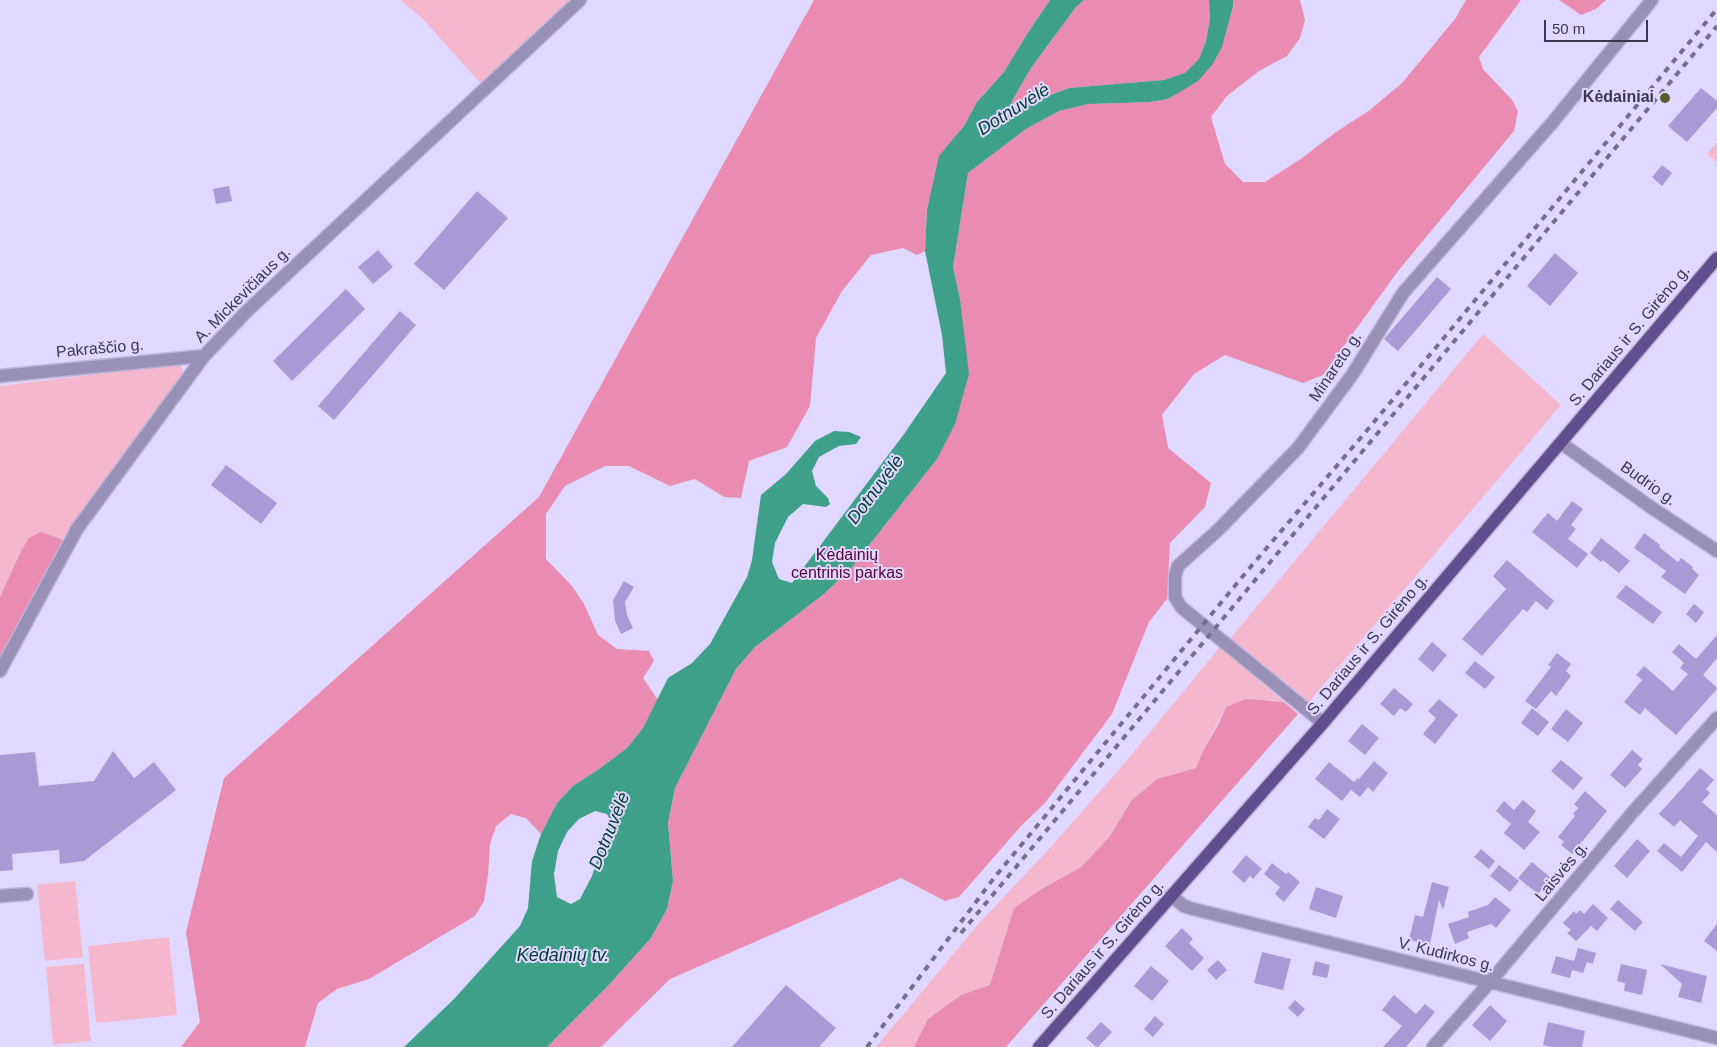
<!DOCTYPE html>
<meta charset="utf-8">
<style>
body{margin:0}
#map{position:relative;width:1717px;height:1047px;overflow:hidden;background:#e0d8fe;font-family:Arial,sans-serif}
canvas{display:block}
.scale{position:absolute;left:1544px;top:20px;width:104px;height:22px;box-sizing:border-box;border:2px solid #3c364f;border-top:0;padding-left:6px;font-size:15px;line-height:18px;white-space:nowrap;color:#3c364f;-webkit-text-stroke:4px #e0d8fe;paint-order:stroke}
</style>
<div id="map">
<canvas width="1717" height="1047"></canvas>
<div class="scale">50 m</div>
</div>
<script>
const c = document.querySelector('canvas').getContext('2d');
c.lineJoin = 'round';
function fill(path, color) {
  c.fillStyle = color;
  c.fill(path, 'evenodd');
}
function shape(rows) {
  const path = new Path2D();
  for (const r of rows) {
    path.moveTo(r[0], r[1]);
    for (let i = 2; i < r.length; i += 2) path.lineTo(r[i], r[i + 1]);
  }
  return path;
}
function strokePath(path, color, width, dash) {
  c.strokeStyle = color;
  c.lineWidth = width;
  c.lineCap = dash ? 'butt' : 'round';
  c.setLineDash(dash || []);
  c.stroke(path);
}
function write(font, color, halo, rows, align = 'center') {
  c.font = font + ' Arial,sans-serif';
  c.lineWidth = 4;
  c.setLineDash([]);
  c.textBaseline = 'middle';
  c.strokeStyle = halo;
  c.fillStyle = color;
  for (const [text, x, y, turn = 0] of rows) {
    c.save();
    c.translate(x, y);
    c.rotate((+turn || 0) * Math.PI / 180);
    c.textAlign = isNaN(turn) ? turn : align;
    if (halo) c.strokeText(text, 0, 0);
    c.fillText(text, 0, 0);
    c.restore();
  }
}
const green = shape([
 [400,0,575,0,485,88,422,18],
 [1717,142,1717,162,1707,154],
 [1483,334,1561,405,1309,702,1230,639],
 [170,365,181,366,183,374,181,380,119,461,64,540,41,532,21,551,0,597,0,386],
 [1220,647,1284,702,1270,700,1226,707,1203,751,1196,768,1157,779,1131,801,1110,836,1081,867,1040,890,1014,908,990,985,961,995,928,1019,914,1047,876,1047,980,922,1050,848,1123,765],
 [75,881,83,957,45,961,37,885],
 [169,937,177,1015,96,1023,88,946],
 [84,964,91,1041,53,1045,46,967]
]);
const forest = shape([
 [814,0,1050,0,1029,31,1004,72,977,102,964,126,940,156,927,210,925,251,917,255,903,248,871,255,842,291,816,338,810,406,787,447,749,461,741,498,724,497,695,479,670,486,629,466,605,466,565,486,546,514,546,559,572,586,584,604,598,635,617,649,649,651,654,661,643,678,658,700,643,728,627,748,599,769,573,786,557,803,541,834,526,818,511,814,496,826,490,844,488,875,484,901,475,916,369,979,337,989,318,1003,305,1047,181,1047,200,1022,186,932,224,778,539,497],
 [1084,0,1209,0,1210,18,1206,41,1199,59,1186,73,1164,80,1069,88,1018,107,1013,106,1012,101,1031,68,1076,7],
 [1233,0,1300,0,1305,20,1300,38,1287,56,1259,71,1227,96,1211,117,1225,164,1243,182,1265,182,1302,158,1336,132,1370,110,1402,83,1455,19,1466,0,1521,0,1479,57,1483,69,1512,100,1518,111,1514,131,1398,271,1323,375,1303,383,1225,355,1194,374,1162,415,1168,448,1211,483,1205,507,1170,543,1167,599,1149,622,1112,714,1045,803,1022,825,959,897,945,901,901,878,670,979,601,1047,547,1047,607,987,651,938,667,909,673,881,668,823,675,788,736,669,755,647,824,594,852,567,937,459,960,299,953,267,968,173,1026,129,1059,111,1089,104,1150,102,1168,99,1221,47,1233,6],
 [1559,0,1606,0,1596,9,1581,15],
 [41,532,64,540,0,657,0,597,21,551,29,538],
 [1246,699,1284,702,1298,714,1006,1047,914,1047,928,1019,961,995,990,985,1014,908,1040,890,1081,867,1110,836,1131,801,1157,779,1196,768,1203,751,1218,725,1226,707]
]);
const water = shape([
 [1050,0,1084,0,1076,7,1031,68,1012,101,1013,106,1019,107,1069,88,1164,80,1185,73,1199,59,1206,41,1210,18,1209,0,1233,0,1233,6,1222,47,1212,65,1198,81,1168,99,1150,102,1089,104,1059,111,1026,129,968,173,953,267,960,299,969,374,955,424,937,459,852,567,824,594,755,647,736,669,675,788,668,823,673,881,667,909,651,938,607,987,547,1047,404,1047,454,999,520,926,528,908,532,861,541,834,557,803,573,786,599,769,627,748,643,728,668,678,692,663,710,644,747,577,752,560,761,495,786,474,815,441,834,431,849,432,861,437,856,444,839,446,819,457,812,471,816,486,828,498,830,504,826,507,803,504,788,517,775,543,772,562,779,579,792,583,904,434,946,373,942,335,925,251,927,210,939,156,964,126,977,102,1004,72,1029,31],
 [595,811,607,814,610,820,592,876,580,899,571,904,557,897,554,874,558,851,567,832,579,819]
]);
const building = shape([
 [1701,88,1717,101,1717,108,1687,142,1668,126],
 [1662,165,1672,173,1662,186,1652,177],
 [229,186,232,201,216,204,213,189],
 [477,191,508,218,444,290,414,264],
 [378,250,393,267,373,284,358,267],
 [1555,253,1578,273,1550,306,1527,286],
 [1437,277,1451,289,1398,351,1384,339],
 [346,289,365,309,292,381,273,361],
 [400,311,416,325,334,420,318,406],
 [226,465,277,503,261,524,211,485],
 [1572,501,1583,509,1571,525,1576,529,1568,539,1588,554,1577,568,1532,532,1548,513,1557,521],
 [1644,533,1660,545,1659,547,1678,562,1681,558,1693,567,1692,569,1699,575,1685,594,1661,577,1666,571,1634,548],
 [1601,538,1630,561,1619,573,1603,560,1601,562,1590,553],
 [1507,560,1554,601,1547,610,1536,601,1527,612,1523,609,1482,656,1462,639,1506,589,1493,576],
 [624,581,634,587,625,602,627,615,633,628,621,634,615,621,613,600],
 [1626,585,1662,612,1653,624,1616,597],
 [1694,604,1704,612,1696,623,1686,614],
 [1717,635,1717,658,1703,675,1717,688,1717,689,1676,735,1645,708,1640,715,1624,702,1642,680,1636,675,1644,666,1673,691,1688,674,1680,668,1684,663,1672,652,1679,644,1696,659],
 [1432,642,1447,655,1433,672,1418,659],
 [1557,653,1571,664,1566,671,1571,676,1556,696,1551,691,1536,709,1525,701,1551,667,1548,665],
 [1475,661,1495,677,1485,689,1465,673],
 [1394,688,1413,704,1406,712,1400,708,1394,716,1380,704],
 [1439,699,1458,715,1435,744,1423,734,1436,718,1428,711],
 [1532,708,1549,722,1538,736,1521,723],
 [1566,709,1583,723,1568,742,1551,729],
 [1362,724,1379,738,1365,755,1348,741],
 [1632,750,1643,759,1638,765,1642,769,1625,788,1610,775],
 [113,751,134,778,154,762,176,790,84,861,60,864,59,850,12,854,13,870,0,871,0,755,35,752,39,786,94,781],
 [1561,760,1583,778,1573,790,1551,771],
 [1374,761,1388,773,1373,792,1368,787,1360,797,1351,790,1342,801,1315,779,1329,762,1354,782,1358,778,1359,779],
 [1700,768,1714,780,1706,789,1710,793,1702,802,1717,815,1717,852,1706,842,1682,872,1657,851,1664,843,1681,857,1698,836,1680,820,1674,827,1659,814],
 [1585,791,1607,811,1572,854,1561,845,1564,842,1558,837,1575,816,1573,814,1578,808,1574,804],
 [1523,800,1536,811,1528,822,1540,832,1524,850,1504,833,1511,824,1496,811,1504,801,1514,810],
 [1327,809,1340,819,1324,839,1308,827,1315,818,1319,820],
 [1637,839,1650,851,1627,878,1614,866],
 [1481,849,1495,861,1489,869,1474,857],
 [1246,855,1262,869,1253,879,1250,876,1244,883,1232,872],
 [1532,862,1551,878,1538,894,1518,878],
 [1272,863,1286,874,1288,872,1300,882,1284,902,1275,894,1280,887,1264,874],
 [1499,865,1519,881,1510,892,1490,876],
 [1432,882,1449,887,1443,910,1439,900,1430,944,1409,940,1415,915,1423,917],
 [1316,887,1343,896,1336,918,1309,909],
 [1495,897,1511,910,1496,928,1491,924,1467,932,1469,938,1455,944,1448,924,1469,917,1468,912,1488,905],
 [1618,900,1643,922,1635,931,1610,909],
 [1593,904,1608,918,1597,931,1591,926,1576,941,1567,933,1571,930,1563,923,1574,911,1576,914,1580,910,1584,914],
 [1717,924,1717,951,1704,941],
 [1182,928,1193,939,1189,943,1204,958,1192,971,1165,946],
 [1578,948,1596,953,1593,964,1587,962,1583,973,1572,970,1570,978,1551,973,1556,956,1574,961],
 [1262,952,1291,959,1283,990,1254,983],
 [1218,960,1227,970,1216,980,1207,970],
 [1315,961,1330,965,1327,978,1312,975],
 [1621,964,1647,970,1642,995,1624,991,1625,983,1617,981],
 [1660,964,1707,976,1701,1003,1678,997,1682,984],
 [1151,966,1169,981,1152,1001,1134,986],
 [786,985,836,1028,819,1047,732,1047],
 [1394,995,1416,1014,1425,1004,1435,1012,1406,1047,1383,1047,1402,1026,1382,1010],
 [1295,1000,1305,1009,1298,1017,1288,1008],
 [1490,1005,1507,1021,1490,1041,1472,1025],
 [1155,1016,1164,1024,1153,1037,1144,1029],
 [1101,1022,1112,1032,1098,1047,1096,1047,1086,1038],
 [1548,1022,1585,1031,1582,1047,1552,1047,1543,1045]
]);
const minor = shape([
 [0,376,204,356],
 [1561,443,1652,508,1717,551],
 [0,671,77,529,204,356,247,311,580,0],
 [1323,723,1181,607,1175,597,1175,576,1178,566,1218,530,1298,448,1352,375,1403,293,1552,123,1652,0],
 [0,896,27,894],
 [1171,896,1184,906,1193,909,1717,1038],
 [1433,1047,1490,982,1633,812,1717,718]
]);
const major = shape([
 [1039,1047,1323,723,1717,258]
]);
const rail = shape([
 [961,933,1717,26],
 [867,1047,994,878,1248,570,1369,428,1717,9]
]);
const markers = [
 [1665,98,6,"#565c2b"]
];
const poiNames = [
 ["Kėdainiai",1654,98]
];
const streetNames = [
 ["A. Mickevičiaus g.",243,295,-45],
 ["S. Dariaus ir S. Girėno g.",1630,336,-50],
 ["Pakraščio g.",100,349,-5],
 ["Minareto g.",1336,367,-56],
 ["Budrio g.",1648,484,35],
 ["S. Dariaus ir S. Girėno g.",1368,645,-50],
 ["Laisvės g.",1562,872,-50],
 ["S. Dariaus ir S. Girėno g.",1103,950,-49],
 ["V. Kudirkos g.",1446,955,14]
];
const parkNames = [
 ["Kėdainių",847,556],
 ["centrinis parkas",847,574]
];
const waterNames = [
 ["Dotnuvėlė",1014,110,-32],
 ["Dotnuvėlė",876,490,-53],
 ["Dotnuvėlė",610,831,-68],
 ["Kėdainių tv.",563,956]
];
fill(green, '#f4b7ce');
fill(forest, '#ea8cb1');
fill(water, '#3fa08a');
fill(building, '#a99ad6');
strokePath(minor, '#bcb4d8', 15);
strokePath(major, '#bcb4d8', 15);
strokePath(minor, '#9990b5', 12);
strokePath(major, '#604e8f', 12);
strokePath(rail, '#746d8b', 4, [6, 6]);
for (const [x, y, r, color] of markers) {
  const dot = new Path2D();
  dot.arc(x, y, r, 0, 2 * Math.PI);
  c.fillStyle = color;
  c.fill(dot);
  strokePath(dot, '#e0d8fe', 2);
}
write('bold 16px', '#3c364f', '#e0d8fe', poiNames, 'right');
write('16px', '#3c364f', '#e0d8fe', streetNames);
write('16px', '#570131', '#e0d8fe', parkNames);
write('italic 18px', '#003b2f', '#e0d8fe', waterNames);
</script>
